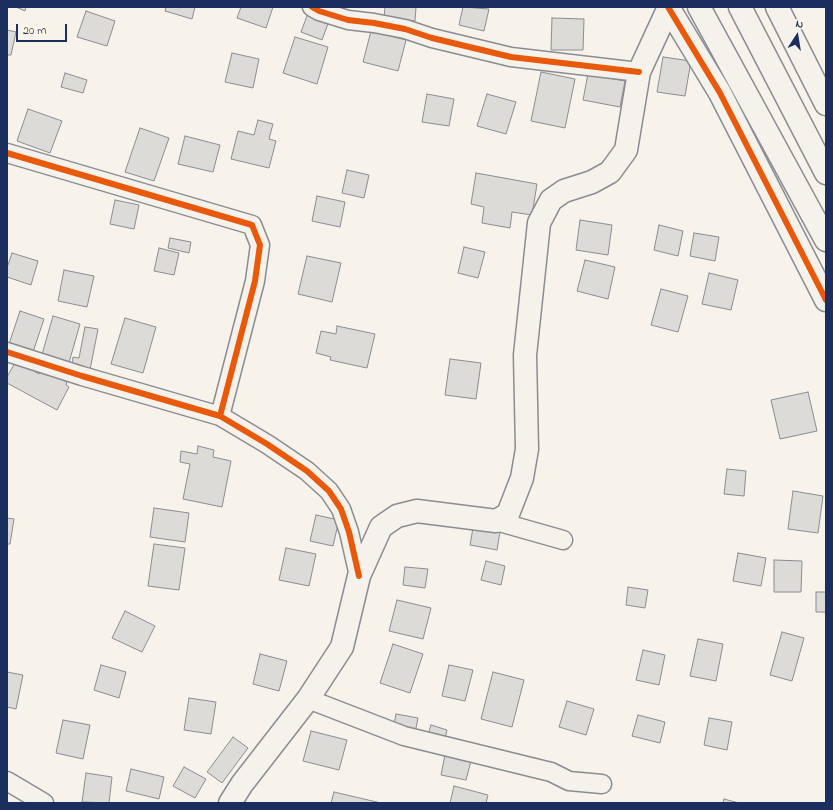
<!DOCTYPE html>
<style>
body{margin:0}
#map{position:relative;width:833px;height:810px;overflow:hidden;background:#f7f3ea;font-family:"Indie Flower",sans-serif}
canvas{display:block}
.frame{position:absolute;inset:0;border:8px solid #1b2f5e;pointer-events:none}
.north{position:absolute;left:777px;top:16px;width:40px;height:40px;-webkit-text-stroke:3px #fcf5e5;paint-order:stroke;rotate:12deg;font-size:11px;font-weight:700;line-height:16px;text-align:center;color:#1b2f5e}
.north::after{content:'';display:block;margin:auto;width:14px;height:18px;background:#1b2f5e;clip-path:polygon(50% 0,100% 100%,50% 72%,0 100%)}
.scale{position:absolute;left:16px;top:24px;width:51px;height:18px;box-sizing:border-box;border:2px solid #1b2f5e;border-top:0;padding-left:5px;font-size:12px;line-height:14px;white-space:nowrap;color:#1b2f5e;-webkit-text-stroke:3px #fcf5e5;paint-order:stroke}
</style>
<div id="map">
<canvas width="833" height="810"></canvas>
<div class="frame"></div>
<div class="north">N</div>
<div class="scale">20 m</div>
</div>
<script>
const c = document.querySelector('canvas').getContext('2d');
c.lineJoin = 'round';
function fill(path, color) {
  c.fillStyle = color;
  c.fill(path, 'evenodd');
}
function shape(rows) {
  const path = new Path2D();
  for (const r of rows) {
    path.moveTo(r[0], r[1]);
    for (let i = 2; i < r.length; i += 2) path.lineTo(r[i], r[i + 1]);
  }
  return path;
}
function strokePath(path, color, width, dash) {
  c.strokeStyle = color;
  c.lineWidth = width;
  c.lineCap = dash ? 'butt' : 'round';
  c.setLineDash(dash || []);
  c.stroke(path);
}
const building = shape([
 [16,7,26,7,25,11,16,7],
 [166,7,195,7,192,19,165,11,166,7],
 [241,7,273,7,266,28,237,18,241,7],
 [385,7,416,7,415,21,384,18,385,7],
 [463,7,489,9,484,31,459,25,463,7],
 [86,11,115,21,107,46,77,37,86,11],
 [308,13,329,21,322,40,301,32,308,13],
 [552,18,584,19,583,50,551,50,552,18],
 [7,30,16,32,11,55,7,55,7,30],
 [371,31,406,40,398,71,363,62,371,31],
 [295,37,328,47,317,84,283,73,295,37],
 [232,53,259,59,253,88,225,82,232,53],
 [663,57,691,61,685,96,657,92,663,57],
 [541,72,575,79,565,128,531,121,541,72],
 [65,73,87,80,83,93,61,87,65,73],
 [588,74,625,81,620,107,583,100,588,74],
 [427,94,454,99,449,126,422,122,427,94],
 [487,94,516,102,506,134,477,126,487,94],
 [28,109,62,121,50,153,17,141,28,109],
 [258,120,273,124,269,139,276,141,269,168,231,159,238,131,254,135,258,120],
 [140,128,169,138,154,181,125,172,140,128],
 [185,136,220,145,213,172,178,164,185,136],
 [347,170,369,175,364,198,342,193,347,170],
 [476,173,537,184,532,215,512,212,510,228,482,223,484,207,471,204,476,173],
 [317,196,345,202,340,227,312,221,317,196],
 [115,200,139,205,134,229,110,224,115,200],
 [580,220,612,225,608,255,576,250,580,220],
 [659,225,683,231,678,256,654,250,659,225],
 [694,233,719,237,715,261,690,256,694,233],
 [170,238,191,242,189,253,168,248,170,238],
 [464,247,485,252,478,278,458,273,464,247],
 [159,248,179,253,174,275,154,271,159,248],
 [12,253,38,261,31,285,7,277,7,268,12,253],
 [307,256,341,263,332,302,298,294,307,256],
 [585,260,615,267,608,299,577,291,585,260],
 [64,270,94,276,87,307,58,301,64,270],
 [709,273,738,280,731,310,702,304,709,273],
 [661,289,688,296,678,332,651,325,661,289],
 [20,311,44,319,33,352,9,344,20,311],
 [53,316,80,324,68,366,41,358,53,316],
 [125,318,156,327,143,373,111,364,125,318],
 [337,326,375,334,367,368,330,360,331,357,316,353,321,331,336,334,337,326],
 [85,327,98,329,90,370,72,367,73,357,79,358,85,327],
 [450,359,481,363,476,399,445,395,450,359],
 [16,361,39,374,42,369,67,382,66,385,69,387,57,410,7,383,7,377,16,361],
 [808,392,817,431,780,439,771,400,808,392],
 [198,446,214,450,213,457,231,461,222,507,183,499,190,464,180,462,181,451,197,454,198,446],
 [727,469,746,471,744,496,724,494,727,469],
 [793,491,823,496,818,533,788,529,793,491],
 [154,508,189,513,185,542,150,537,154,508],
 [316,515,339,520,333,546,310,541,316,515],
 [7,518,14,519,10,544,7,544,7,518],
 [474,522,501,526,497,550,470,545,474,522],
 [154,544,185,548,179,590,148,586,154,544],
 [286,548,316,554,309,586,279,580,286,548],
 [738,553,766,558,761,586,733,581,738,553],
 [774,560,802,561,801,592,774,592,774,560],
 [486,561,505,566,501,585,481,580,486,561],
 [405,567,428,569,425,588,403,585,405,567],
 [628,587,648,590,645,608,626,605,628,587],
 [816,592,826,592,826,612,816,612,816,592],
 [397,600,431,608,423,639,389,631,397,600],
 [125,611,155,626,142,652,112,638,125,611],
 [782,632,804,638,792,681,770,675,782,632],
 [698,639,723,644,716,681,690,676,698,639],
 [393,644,423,654,410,693,380,683,393,644],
 [643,650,665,655,659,685,636,680,643,650],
 [260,654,287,661,279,691,253,684,260,654],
 [101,665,126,672,119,698,94,690,101,665],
 [449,665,473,670,465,701,442,696,449,665],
 [7,672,23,675,16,709,7,707,7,672],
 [493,672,524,680,512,727,481,719,493,672],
 [189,698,216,702,211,734,184,730,189,698],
 [567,701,594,709,586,735,559,727,567,701],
 [396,714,418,718,415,733,393,729,396,714],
 [638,715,665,722,660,743,632,736,638,715],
 [709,718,732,722,727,750,704,745,709,718],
 [63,720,90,725,83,759,56,753,63,720],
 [431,725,447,730,444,743,427,738,431,725],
 [311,731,347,740,339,770,303,761,311,731],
 [233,737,248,748,222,783,207,772,233,737],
 [445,755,471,761,466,780,441,775,445,755],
 [184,767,206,779,195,798,173,786,184,767],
 [131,769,164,777,159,799,126,791,131,769],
 [86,773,112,777,109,803,82,802,86,773],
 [454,786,488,795,486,803,450,803,454,786],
 [334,792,381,803,331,803,334,792],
 [724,799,739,803,723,803,724,799]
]);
const minor = shape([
 [312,7,319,11,348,20,374,23,405,29,432,38,511,57,639,72],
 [7,153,252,225,260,245,255,281,220,416],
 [7,352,82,376,220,416,267,444,307,471,329,491,341,509,349,532,359,576],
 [496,521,563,540],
 [308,699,404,736,551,772,569,781,602,784],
 [7,781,44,803]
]);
const tertiary = shape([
 [668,7,720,93,826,300],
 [777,7,826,104]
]);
const secondary = shape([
 [230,803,242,784,308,699,342,647,359,576,381,527,397,516,417,511,496,521,508,514,522,478,527,449,525,355,539,223,551,200,564,191,592,182,610,172,626,150,639,72,669,7]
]);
const trunk = shape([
 [699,7,826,240],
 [740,7,826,173]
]);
const cycleway = shape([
 [312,7,319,11,348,20,374,23,405,29,432,38,511,57,639,72],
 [668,7,720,93,826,300],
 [7,153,252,225,260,245,255,281,220,416],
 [7,352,82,376,220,416,267,444,307,471,329,491,341,509,349,532,359,576]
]);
fill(building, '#dddbd7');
strokePath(building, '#8a8c91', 1);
strokePath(minor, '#8a8c91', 21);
strokePath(tertiary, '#8a8c91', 25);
strokePath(secondary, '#8a8c91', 25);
strokePath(trunk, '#8a8c91', 25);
strokePath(minor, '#f5f2ec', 18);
strokePath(tertiary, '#f5f2ec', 22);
strokePath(secondary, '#f5f2ec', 22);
strokePath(trunk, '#f5f2ec', 22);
strokePath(cycleway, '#e8590c', 6);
</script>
